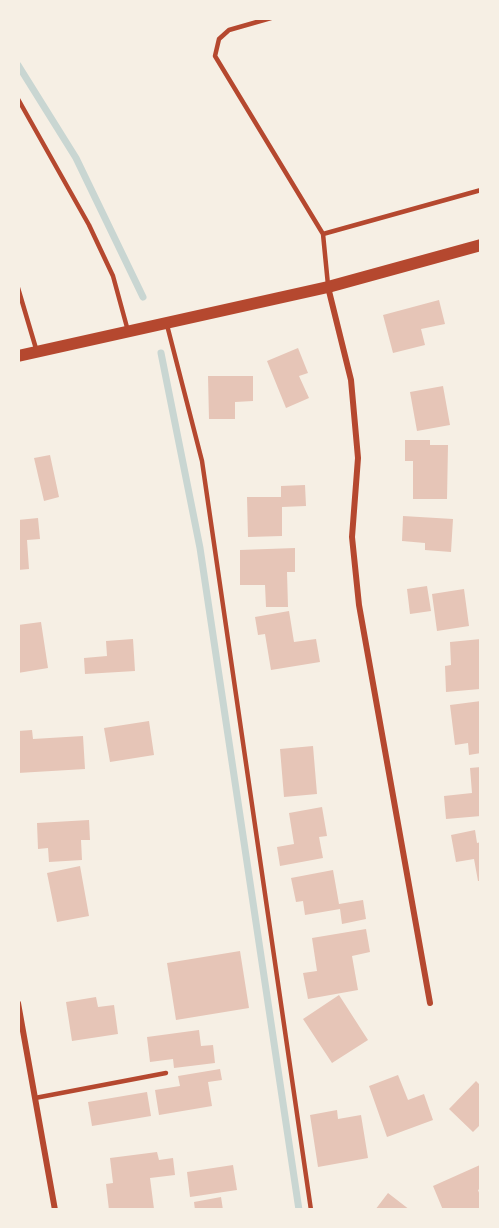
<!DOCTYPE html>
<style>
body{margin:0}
#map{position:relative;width:499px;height:1228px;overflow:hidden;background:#f6efe4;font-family:Inter,sans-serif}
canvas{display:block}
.frame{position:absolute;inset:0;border:20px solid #f6efe4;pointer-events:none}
</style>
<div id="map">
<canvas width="499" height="1228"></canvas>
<div class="frame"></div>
</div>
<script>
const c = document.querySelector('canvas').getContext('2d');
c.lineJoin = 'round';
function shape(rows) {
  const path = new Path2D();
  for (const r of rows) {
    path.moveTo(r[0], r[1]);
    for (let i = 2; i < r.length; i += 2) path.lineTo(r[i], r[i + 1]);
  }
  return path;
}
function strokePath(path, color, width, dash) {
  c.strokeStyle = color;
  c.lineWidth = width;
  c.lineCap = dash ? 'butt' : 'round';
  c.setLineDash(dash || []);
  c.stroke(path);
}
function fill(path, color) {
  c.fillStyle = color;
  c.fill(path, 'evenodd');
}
const stream = shape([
 [18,65,76,158,143,297],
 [161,353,200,548,299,1210]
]);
const building = shape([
 [439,300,445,324,421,329,425,345,393,353,383,315],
 [298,348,308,373,299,376,309,398,286,408,267,361],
 [208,376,253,376,253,401,235,402,235,419,209,419],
 [443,386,450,425,417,431,410,392],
 [405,440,430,440,430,445,448,445,447,499,413,499,413,461,405,461],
 [50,455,59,497,44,501,34,458],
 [305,485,306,506,282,507,282,536,248,537,247,497,281,497,281,486],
 [403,516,453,519,451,552,425,550,425,543,402,541],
 [38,518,40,539,27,540,29,569,18,570,18,520],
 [295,548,295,572,287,572,288,607,266,607,265,585,240,585,240,550],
 [427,586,431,611,410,614,407,589],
 [464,589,469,626,437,631,432,594],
 [289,611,294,642,316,639,320,662,271,670,265,634,258,635,255,617],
 [41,622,48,668,18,673,18,625],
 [133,639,135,671,85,674,84,658,107,656,106,641],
 [481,639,481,668,479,668,480,689,446,692,445,666,451,665,450,642],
 [481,701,481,753,469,755,468,743,455,745,450,705],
 [149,721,154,755,110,762,104,728],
 [32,730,33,739,83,736,85,769,18,773,18,731],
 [313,746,317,794,284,797,280,749],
 [481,767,481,816,446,819,444,796,472,793,470,768],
 [322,807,327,836,319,837,323,858,280,866,277,847,294,844,289,813],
 [89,820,90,840,81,840,82,860,49,862,48,848,38,849,37,823],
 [475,830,477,843,481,842,481,881,478,881,474,859,456,862,451,835],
 [80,866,89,916,57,922,47,873],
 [333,870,339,904,363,900,366,919,342,924,340,909,305,915,303,901,296,902,291,878],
 [366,929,370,952,352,956,358,990,308,999,303,973,317,971,312,938],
 [240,951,249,1008,176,1020,167,963],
 [339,995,368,1040,332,1063,303,1019],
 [96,997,98,1007,114,1005,118,1034,72,1041,66,1002],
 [199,1030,201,1046,213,1045,215,1063,174,1068,173,1059,150,1062,147,1037],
 [220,1069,222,1080,208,1082,212,1106,159,1115,155,1090,180,1086,178,1076],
 [398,1075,408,1100,424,1094,433,1120,387,1137,369,1086],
 [476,1081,481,1086,481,1124,473,1132,449,1109],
 [147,1092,151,1116,92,1126,88,1102],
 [337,1110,338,1119,361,1115,368,1158,318,1167,310,1115],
 [157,1152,159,1160,173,1158,175,1175,150,1178,154,1209,109,1210,106,1184,113,1183,110,1158],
 [233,1165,237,1190,190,1197,187,1172],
 [480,1165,481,1188,478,1190,481,1198,481,1210,443,1210,433,1186],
 [388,1193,410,1210,375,1210],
 [221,1197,223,1210,195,1210,194,1202]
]);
const service = shape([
 [271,18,229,30,219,39,215,56,323,234,328,285],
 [18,99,89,225,113,276,128,331],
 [323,234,481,190],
 [18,288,37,352],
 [167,325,202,461,311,1210],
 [35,1098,166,1073]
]);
const minor = shape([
 [328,287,351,380,358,458,352,537,359,605,430,1003],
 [18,1003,55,1210]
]);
const secondary = shape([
 [18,356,328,287,481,245]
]);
strokePath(stream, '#c9d6d2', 7);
fill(building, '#e6c5b7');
strokePath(service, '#b5482f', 4.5);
strokePath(minor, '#b5482f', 6);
strokePath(secondary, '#b5482f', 12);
</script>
